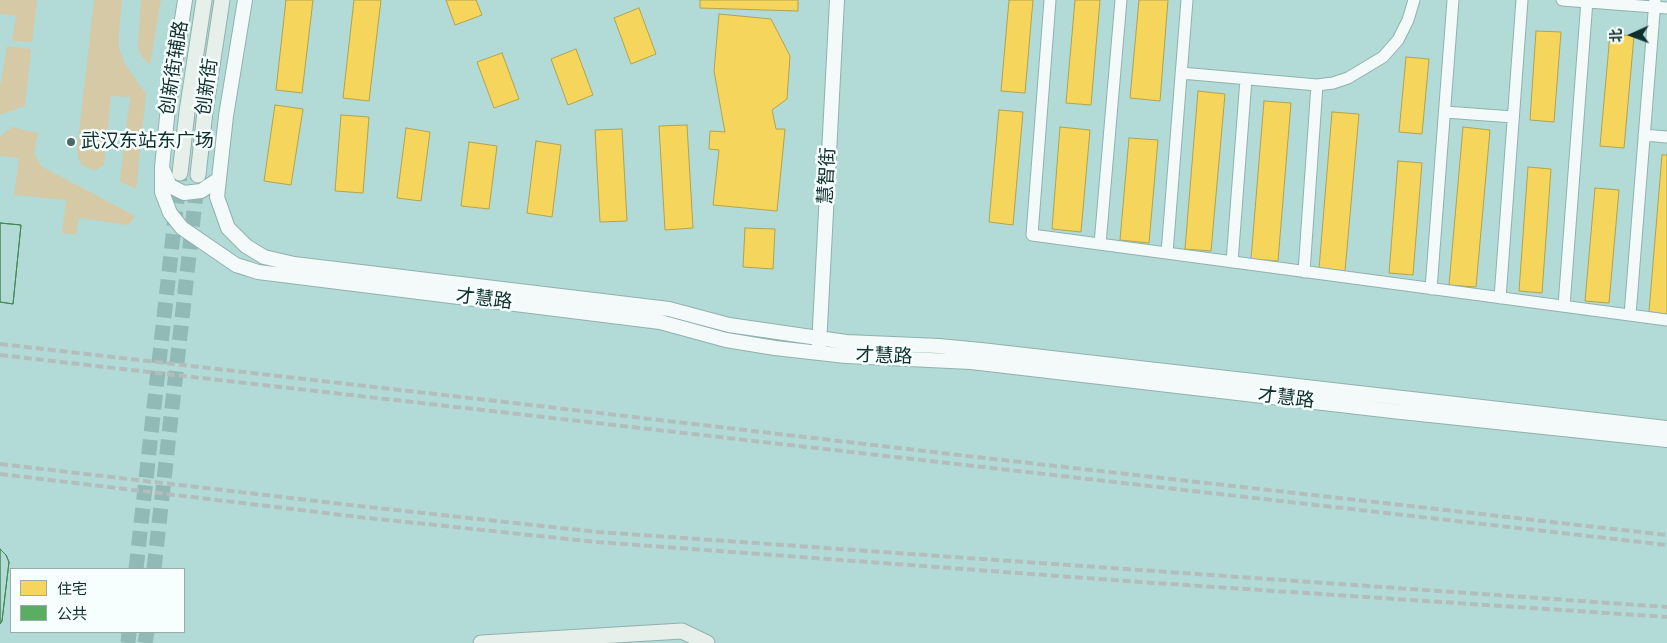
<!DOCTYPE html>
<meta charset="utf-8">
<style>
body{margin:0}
#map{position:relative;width:1667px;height:643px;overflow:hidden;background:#b2dbd7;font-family:"Sofia Sans Condensed","Noto Sans SC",sans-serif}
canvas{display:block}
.legend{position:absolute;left:10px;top:568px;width:175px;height:65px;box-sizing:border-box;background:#f7fffe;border:1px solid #9aacaa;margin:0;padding:6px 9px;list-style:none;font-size:15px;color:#0f2f2d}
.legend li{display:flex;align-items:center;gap:10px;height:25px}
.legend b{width:25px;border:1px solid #9aacaa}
.north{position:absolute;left:1607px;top:10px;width:50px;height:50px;-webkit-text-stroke:4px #f7fffe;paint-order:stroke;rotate:268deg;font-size:14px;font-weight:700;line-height:20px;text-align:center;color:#0f2f2d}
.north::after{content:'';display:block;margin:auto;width:18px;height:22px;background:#0f2f2d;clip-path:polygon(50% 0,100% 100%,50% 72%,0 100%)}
</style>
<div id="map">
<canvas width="1667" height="643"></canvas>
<ul class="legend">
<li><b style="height:14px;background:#f6d55c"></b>住宅</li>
<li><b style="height:14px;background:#5aae61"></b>公共</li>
</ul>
<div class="north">北</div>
</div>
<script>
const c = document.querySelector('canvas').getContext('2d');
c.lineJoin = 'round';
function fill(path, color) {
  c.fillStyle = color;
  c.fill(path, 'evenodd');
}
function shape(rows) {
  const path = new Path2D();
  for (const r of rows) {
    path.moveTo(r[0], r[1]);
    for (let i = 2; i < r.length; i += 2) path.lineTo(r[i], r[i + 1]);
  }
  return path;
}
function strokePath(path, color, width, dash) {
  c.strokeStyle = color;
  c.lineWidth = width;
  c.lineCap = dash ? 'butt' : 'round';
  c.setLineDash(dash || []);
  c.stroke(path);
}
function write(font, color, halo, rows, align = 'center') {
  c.font = font + ' "Sofia Sans Condensed","Noto Sans SC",sans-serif';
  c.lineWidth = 5;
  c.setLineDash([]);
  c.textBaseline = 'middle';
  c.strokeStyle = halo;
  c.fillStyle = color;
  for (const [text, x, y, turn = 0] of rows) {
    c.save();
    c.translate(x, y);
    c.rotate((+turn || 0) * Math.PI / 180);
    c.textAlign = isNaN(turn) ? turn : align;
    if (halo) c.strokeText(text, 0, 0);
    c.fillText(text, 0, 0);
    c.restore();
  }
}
const green = shape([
 [0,0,37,0,32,42,12,41,16,16,0,14],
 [94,0,122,0,119,33,119,48,125,64,146,94,136,189,121,182,120,179,130,97,111,96,104,164,95,171,82,165,79,160,77,150],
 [141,0,161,0,150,65,142,57,138,48],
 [7,46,31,49,25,106,2,114,0,114,0,84,1,83],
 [12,127,38,133,34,153,41,166,135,216,129,225,79,218,76,235,62,233,66,200,14,195,19,158,0,156,0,137]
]);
const homes = shape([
 [286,0,313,0,302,93,276,90,286,0],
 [354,0,381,0,369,101,343,98,354,0],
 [446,0,476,0,482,15,455,25,446,0],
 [700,0,798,0,798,11,700,8,700,0],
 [1009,0,1033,0,1025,93,1001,91,1009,0],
 [1075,0,1100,0,1091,105,1066,103,1075,0],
 [1139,0,1168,0,1160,101,1130,98,1139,0],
 [639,8,656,54,631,64,614,18,639,8],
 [719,14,771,19,790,56,787,99,772,110,776,129,785,129,777,211,713,205,719,150,709,149,710,131,725,132,714,71,719,14],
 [1536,31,1561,32,1554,122,1530,120,1536,31],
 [1610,34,1634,36,1624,148,1600,146,1610,34],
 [576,49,593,95,568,105,551,59,576,49],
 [502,53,519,99,494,108,477,62,502,53],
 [1406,57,1429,59,1422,134,1399,132,1406,57],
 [1198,91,1225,94,1211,251,1185,249,1198,91],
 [1264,101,1291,103,1278,261,1251,259,1264,101],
 [275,105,303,109,291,185,264,181,275,105],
 [999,110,1023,112,1013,225,989,222,999,110],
 [1332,112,1359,114,1345,271,1319,269,1332,112],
 [341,115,369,117,363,193,335,191,341,115],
 [687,125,693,228,665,230,659,126,687,125],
 [1060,127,1090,130,1081,232,1052,229,1060,127],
 [1463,127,1490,130,1476,287,1449,285,1463,127],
 [406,128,430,132,421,201,397,198,406,128],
 [622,129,627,221,600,222,595,130,622,129],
 [1129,138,1158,140,1149,243,1120,240,1129,138],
 [536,141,561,145,552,217,527,213,536,141],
 [469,142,497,146,489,209,461,206,469,142],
 [1662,155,1667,155,1667,314,1649,312,1662,155],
 [1398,161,1422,163,1413,275,1389,273,1398,161],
 [1528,167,1551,169,1542,293,1519,291,1528,167],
 [1595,188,1619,190,1609,303,1585,301,1595,188],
 [745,228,775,229,773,269,743,267,745,228]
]);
const public = shape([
 [0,223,21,225,13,304,0,302,0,223],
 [0,223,21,225,13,304,0,302,0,223],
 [0,549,6,555,9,562,2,621,0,624,0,549],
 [0,549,6,555,9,562,2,621,0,624,0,549]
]);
const secondaryTunnel = shape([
 [136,569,180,173],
 [154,569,198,175],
 [128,643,129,632],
 [145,643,147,632]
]);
const minor = shape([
 [1050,0,1032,235,1667,320],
 [1562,0,1667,8],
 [1181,73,1317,85,1333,83,1348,78,1383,57,1398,40,1408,20,1414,0],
 [1445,112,1513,117],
 [1644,135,1667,137],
 [1100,244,1121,0],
 [1167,253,1187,0],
 [1232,262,1246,79],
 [1304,272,1317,85],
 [1431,289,1453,0],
 [1500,298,1522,0],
 [1564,306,1587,0],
 [1630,315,1655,0]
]);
const tertiary = shape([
 [185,0,167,117,162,167,162,192,170,213,182,228,236,265,249,269,258,272,660,322,726,340,775,348,846,356,971,362,1392,411,1667,440],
 [245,0,226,116,217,197,228,228,246,246,264,257,294,264,669,309,729,325,846,342,939,346,981,350,1667,428],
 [163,170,170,186,184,193,201,191,219,179],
 [819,346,837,0]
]);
const secondary = shape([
 [180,173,187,112,204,0],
 [198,175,205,112,222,0],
 [481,643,682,631,707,643]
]);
const rail = shape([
 [0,344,548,407,976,457,1667,535],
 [0,355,1667,545],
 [0,464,359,506,598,532,1667,607],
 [0,474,359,517,597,542,1140,582,1667,617]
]);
const markers = [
 [71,142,5,"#486b68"]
];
const streetNames = [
 ["创新街辅路",175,68,-81],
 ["创新街",208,87,-82],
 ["慧智街",828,176,-87],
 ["才慧路",484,300,7],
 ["才慧路",884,357,2],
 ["才慧路",1286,399,7]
];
const poiNames = [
 ["武汉东站东广场",81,142]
];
fill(green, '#d5c9a6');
fill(homes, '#f6d55c');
strokePath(homes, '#b1a34e', 1);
fill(public, '#5aae61');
strokePath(public, '#448851', 1);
strokePath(secondaryTunnel, '#91b9b5', 15, [15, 8]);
strokePath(minor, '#90b1ae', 13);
strokePath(tertiary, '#90b1ae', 16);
strokePath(secondary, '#90b1ae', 17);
strokePath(minor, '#f3faf9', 11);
strokePath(tertiary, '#f3faf9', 14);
strokePath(secondary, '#e7efea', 15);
strokePath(rail, '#b3bdbd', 4, [8, 4]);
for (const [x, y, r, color] of markers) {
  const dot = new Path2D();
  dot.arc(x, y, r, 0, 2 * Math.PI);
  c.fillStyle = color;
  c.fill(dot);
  strokePath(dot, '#f7fffe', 2);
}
write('19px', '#0f2f2d', '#f7fffe', streetNames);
write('19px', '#0f2f2d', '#f7fffe', poiNames, 'left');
</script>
